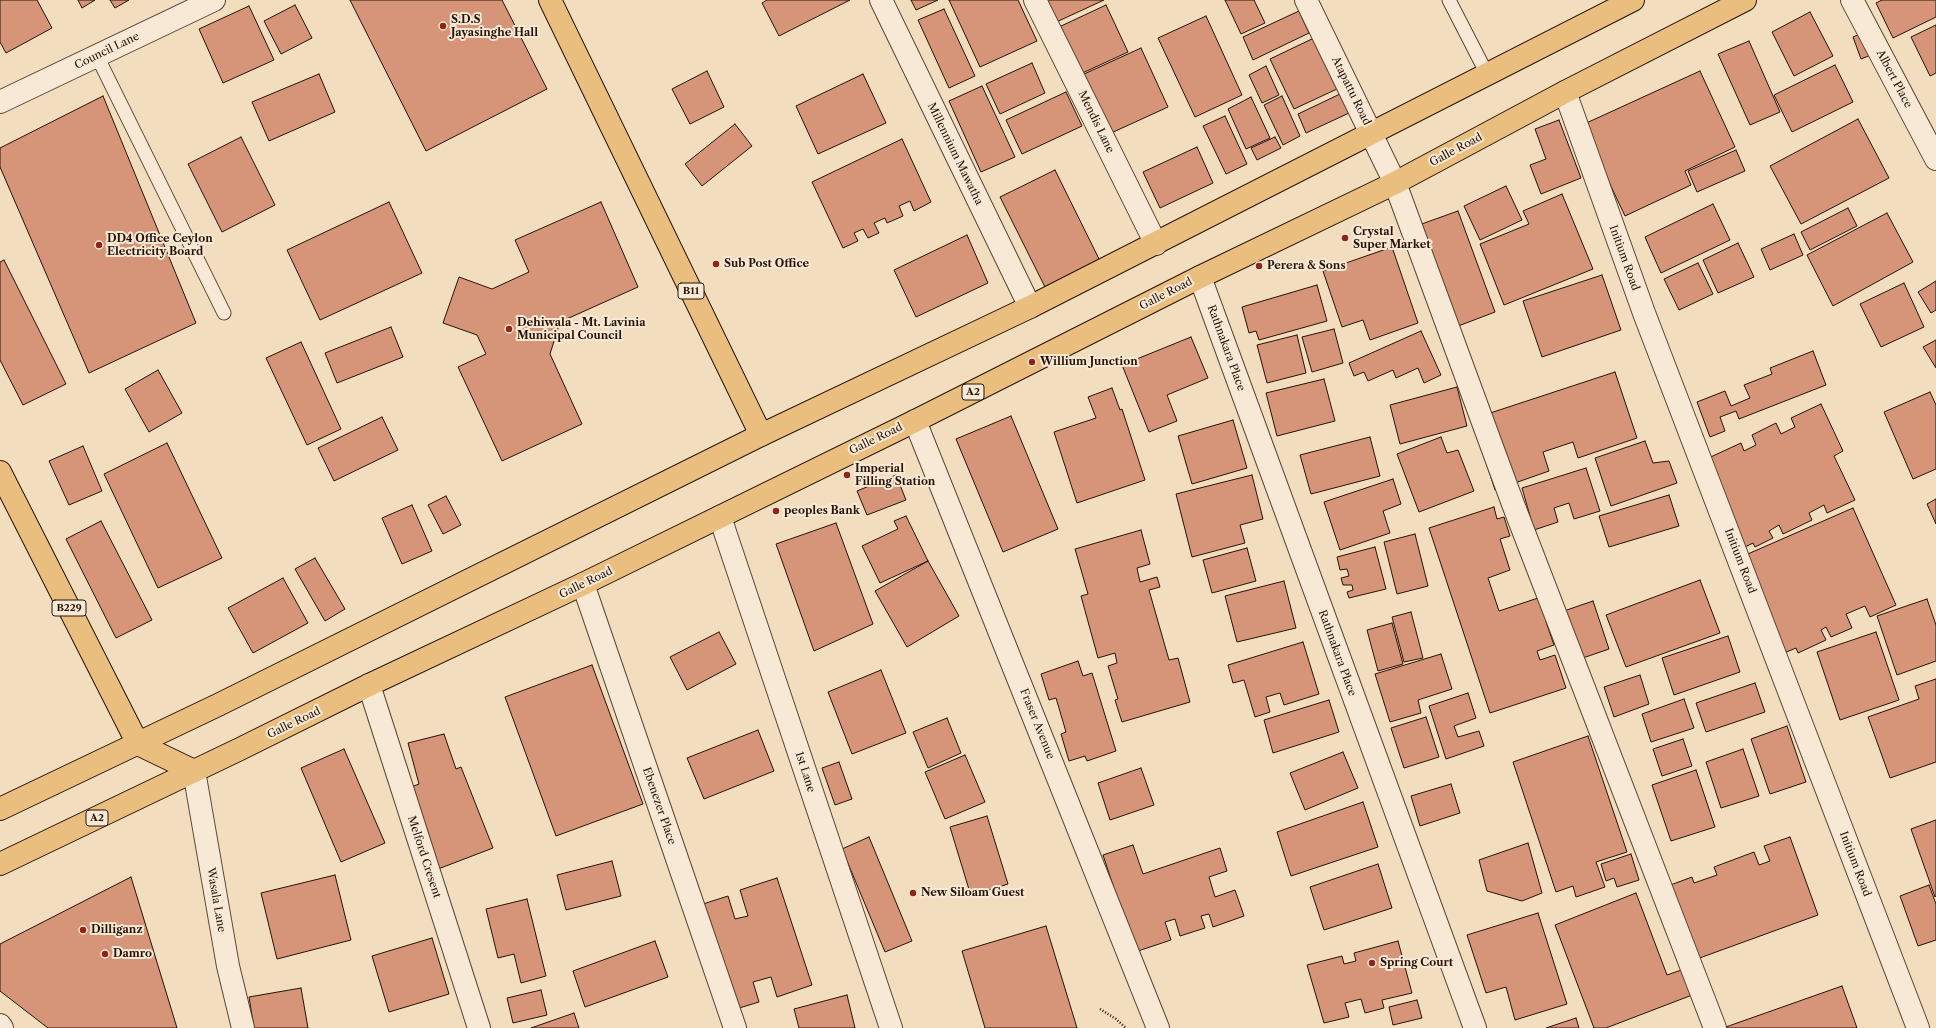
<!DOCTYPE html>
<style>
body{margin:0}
canvas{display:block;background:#f2ddbe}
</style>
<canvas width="1936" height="1028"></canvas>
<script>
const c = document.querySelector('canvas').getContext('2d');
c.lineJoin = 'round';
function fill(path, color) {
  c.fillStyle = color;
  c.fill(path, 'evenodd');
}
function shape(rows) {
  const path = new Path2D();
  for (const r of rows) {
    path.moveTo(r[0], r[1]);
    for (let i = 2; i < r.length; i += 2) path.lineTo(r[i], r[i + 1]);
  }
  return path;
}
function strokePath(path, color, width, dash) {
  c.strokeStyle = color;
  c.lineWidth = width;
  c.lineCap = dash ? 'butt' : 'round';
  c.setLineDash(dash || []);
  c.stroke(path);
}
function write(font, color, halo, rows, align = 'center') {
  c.font = font + ' "Libre Caslon Text",serif';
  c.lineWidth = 4;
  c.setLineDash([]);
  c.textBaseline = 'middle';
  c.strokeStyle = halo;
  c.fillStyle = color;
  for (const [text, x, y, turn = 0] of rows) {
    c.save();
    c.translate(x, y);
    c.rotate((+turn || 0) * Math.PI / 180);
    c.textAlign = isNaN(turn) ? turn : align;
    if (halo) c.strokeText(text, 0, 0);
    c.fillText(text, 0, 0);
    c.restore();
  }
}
const building = shape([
 [0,0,37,0,52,28,6,53,0,42,0,0],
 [78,0,95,0,82,8,78,0],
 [110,0,129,0,115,8,110,0],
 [350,0,502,0,547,89,426,151,350,0],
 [767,0,850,0,779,36,762,3,767,0],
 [911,0,938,0,916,10,911,0],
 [949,0,1018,0,1037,41,980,67,949,0],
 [1041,0,1104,0,1052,24,1041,0],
 [1225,0,1254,0,1265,23,1241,34,1225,0],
 [1882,0,1936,0,1936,17,1893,38,1876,3,1882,0],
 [295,5,312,38,281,54,264,21,295,5],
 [1106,5,1128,52,1063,82,1042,35,1106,5],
 [249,6,274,60,223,83,199,29,249,6],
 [944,9,975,76,949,88,918,20,944,9],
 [1299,11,1309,33,1253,60,1243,37,1299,11],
 [1810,12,1833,56,1794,76,1772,32,1810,12],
 [1206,16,1242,95,1195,117,1158,38,1206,16],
 [1936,25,1936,73,1930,76,1911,37,1936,25],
 [1874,28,1883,50,1861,59,1853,37,1874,28],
 [1314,38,1337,89,1294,109,1270,59,1314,38],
 [1749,41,1780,112,1750,125,1718,54,1749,41],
 [1141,48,1168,107,1109,134,1082,75,1141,48],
 [1032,63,1045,93,1000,114,986,84,1032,63],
 [1835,65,1853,102,1792,132,1774,95,1835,65],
 [1266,66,1279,95,1262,103,1249,75,1266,66],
 [707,71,724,107,690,124,672,89,707,71],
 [1700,71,1735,147,1685,171,1691,185,1625,216,1582,125,1700,71],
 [319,74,335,112,269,141,252,102,319,74],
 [863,74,886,123,818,154,796,106,863,74],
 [982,86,1015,157,981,172,949,101,982,86],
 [1066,92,1082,126,1022,154,1006,120,1066,92],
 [1340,94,1349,113,1306,133,1298,114,1340,94],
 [103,96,196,323,89,373,0,167,0,148,103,96],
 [1282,96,1300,136,1283,145,1264,105,1282,96],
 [1251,97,1270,138,1246,149,1228,109,1251,97],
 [1225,116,1247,164,1226,174,1203,126,1225,116],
 [1858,119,1889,178,1801,224,1770,166,1858,119],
 [1559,120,1581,178,1541,194,1530,165,1546,159,1535,129,1559,120],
 [735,124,752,146,702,186,685,164,735,124],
 [241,137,275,205,222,232,188,164,241,137],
 [1275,137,1281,148,1257,160,1251,148,1275,137],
 [902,139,931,202,914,211,910,201,899,206,903,216,887,223,885,218,874,223,879,233,868,238,863,229,854,233,858,241,843,248,812,182,902,139],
 [1197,147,1213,183,1160,208,1143,172,1197,147],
 [1736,150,1745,171,1697,192,1688,171,1736,150],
 [1055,170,1102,265,1048,293,1000,197,1055,170],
 [1506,186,1522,220,1480,240,1464,206,1506,186],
 [1562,194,1593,269,1504,305,1480,244,1529,224,1523,211,1562,194],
 [389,202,422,273,320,320,287,250,389,202],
 [601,202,638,287,560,322,550,354,582,424,502,461,458,367,486,354,477,335,443,323,459,277,492,289,529,272,515,240,601,202],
 [1713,204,1730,240,1661,273,1645,237,1713,204],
 [1848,208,1857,226,1810,250,1801,232,1848,208],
 [1458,211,1495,312,1453,328,1416,226,1458,211],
 [1887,213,1913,262,1833,306,1807,255,1887,213],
 [1794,234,1803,255,1770,270,1761,249,1794,234],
 [967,235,988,283,916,317,894,270,967,235],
 [1738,243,1754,277,1718,293,1703,260,1738,243],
 [1392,247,1418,323,1370,340,1363,320,1342,327,1323,271,1392,247],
 [4,260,66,384,23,405,0,360,0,262,4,260],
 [1698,263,1713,294,1679,310,1664,279,1698,263],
 [1602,275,1621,330,1542,357,1523,301,1602,275],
 [1936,281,1936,310,1931,313,1918,292,1936,281],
 [1904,283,1924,327,1881,347,1860,304,1904,283],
 [1317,285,1327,321,1259,340,1256,331,1249,333,1242,307,1317,285],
 [391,327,403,357,337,383,325,353,391,327],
 [1334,329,1343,363,1312,372,1302,337,1334,329],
 [1421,331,1441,375,1424,383,1418,368,1396,378,1393,370,1368,381,1364,372,1354,376,1349,363,1421,331],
 [1297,335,1306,373,1267,383,1257,345,1297,335],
 [1191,337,1208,378,1167,395,1177,421,1149,432,1122,365,1191,337],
 [1936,340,1936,368,1923,347,1936,340],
 [301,342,341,429,307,445,266,358,301,342],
 [1813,351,1826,385,1739,419,1736,411,1720,417,1725,431,1710,437,1697,402,1725,391,1731,406,1750,398,1744,385,1772,374,1770,368,1813,351],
 [158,370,182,413,149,432,125,389,158,370],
 [1615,372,1637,438,1578,458,1573,442,1543,452,1549,471,1495,490,1472,419,1615,372],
 [1324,379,1335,421,1277,436,1266,393,1324,379],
 [1457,387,1467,426,1400,444,1390,405,1457,387],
 [1112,388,1120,410,1122,409,1145,480,1077,503,1054,432,1096,418,1088,397,1112,388],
 [1930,392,1936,405,1936,469,1913,479,1884,412,1930,392],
 [1821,404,1843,451,1834,456,1855,500,1827,513,1824,505,1809,513,1812,520,1783,534,1779,525,1769,531,1773,538,1755,547,1753,543,1743,548,1702,461,1741,443,1744,451,1756,445,1752,435,1776,423,1781,434,1795,427,1791,418,1821,404],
 [1011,416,1058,529,1003,552,956,439,1011,416],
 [382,417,398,450,334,481,318,448,382,417],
 [1233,420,1247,468,1192,484,1178,436,1233,420],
 [1370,437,1380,476,1311,494,1300,455,1370,437],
 [1441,437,1447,453,1458,450,1474,491,1419,512,1397,454,1441,437],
 [1645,441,1653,463,1669,461,1677,483,1611,506,1595,458,1645,441],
 [167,443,222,558,158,588,104,474,167,443],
 [83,446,102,491,69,505,49,461,83,446],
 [1586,468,1600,511,1574,519,1569,503,1554,508,1558,522,1534,530,1522,488,1586,468],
 [896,475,906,500,867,515,857,491,896,475],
 [1252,475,1263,519,1240,525,1245,543,1192,557,1176,494,1252,475],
 [1393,479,1401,504,1383,511,1390,533,1340,550,1324,502,1393,479],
 [1669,495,1679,526,1609,547,1599,516,1669,495],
 [446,496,461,525,443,534,428,505,446,496],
 [1936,499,1936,524,1927,504,1936,499],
 [412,505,432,551,402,564,382,518,412,505],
 [1494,507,1497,519,1504,517,1510,536,1500,539,1510,570,1488,578,1499,611,1538,598,1552,620,1546,622,1554,645,1537,651,1540,660,1555,655,1566,688,1490,713,1429,528,1494,507],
 [1853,508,1896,605,1870,617,1865,606,1846,614,1852,628,1831,637,1826,627,1821,630,1826,640,1798,653,1796,648,1784,653,1741,557,1853,508],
 [906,516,928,561,880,583,862,546,898,529,894,521,906,516],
 [101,521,152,620,116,638,66,539,101,521],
 [836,523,873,624,814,651,776,544,836,523],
 [1141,530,1150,564,1137,568,1140,582,1157,577,1160,587,1149,590,1169,660,1178,658,1190,702,1122,722,1115,700,1118,699,1108,666,1117,663,1115,653,1098,658,1081,596,1088,594,1075,549,1141,530],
 [1415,534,1428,586,1397,594,1384,542,1415,534],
 [1375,547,1386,589,1349,598,1347,592,1353,590,1352,585,1343,585,1341,578,1349,576,1347,569,1340,570,1337,557,1375,547],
 [1247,548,1256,581,1212,593,1203,560,1247,548],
 [315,558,345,609,325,621,295,569,315,558],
 [928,561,959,616,907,647,875,591,928,561],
 [283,578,308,623,253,653,228,608,283,578],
 [1700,580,1720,633,1626,667,1606,615,1700,580],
 [1284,581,1296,628,1237,642,1225,596,1284,581],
 [1927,599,1936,625,1936,661,1897,675,1877,616,1927,599],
 [1593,601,1609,649,1577,660,1561,612,1593,601],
 [1411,612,1423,658,1404,662,1392,617,1411,612],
 [1392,623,1403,664,1378,671,1367,630,1392,623],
 [719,632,736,664,687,690,670,657,719,632],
 [1876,632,1899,700,1840,720,1817,652,1876,632],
 [1728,636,1740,672,1674,695,1662,658,1728,636],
 [1303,642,1319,694,1284,705,1280,693,1266,697,1270,712,1255,717,1244,680,1233,683,1228,665,1303,642],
 [1441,654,1452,689,1418,700,1421,713,1390,722,1375,674,1441,654],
 [1078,661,1083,676,1092,673,1116,751,1087,761,1085,756,1069,761,1061,734,1066,732,1056,698,1049,700,1041,674,1078,661],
 [592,665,643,804,556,836,505,697,592,665],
 [881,670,906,733,852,754,828,692,881,670],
 [1640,675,1649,704,1614,717,1604,687,1640,675],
 [1936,679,1936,762,1890,778,1868,717,1919,699,1915,686,1936,679],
 [1755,683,1765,712,1706,732,1696,703,1755,683],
 [1468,693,1476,718,1454,726,1458,737,1479,731,1484,746,1446,759,1429,706,1468,693],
 [1684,699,1694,728,1651,742,1642,714,1684,699],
 [1329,700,1339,732,1273,753,1264,720,1329,700],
 [1426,717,1439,757,1404,768,1391,728,1426,717],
 [947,718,961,753,928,768,913,732,947,718],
 [1787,726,1806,782,1770,794,1751,739,1787,726],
 [758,730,774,771,704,799,687,758,758,730],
 [444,734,456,769,461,767,493,848,425,874,393,794,419,784,408,743,444,734],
 [1588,736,1627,852,1596,862,1605,887,1576,897,1573,886,1556,892,1513,762,1588,736],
 [1683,739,1692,766,1662,776,1653,749,1683,739],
 [344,749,385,843,341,862,301,768,344,749],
 [1743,749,1759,796,1721,808,1706,762,1743,749],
 [1343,752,1358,788,1305,810,1290,773,1343,752],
 [965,755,985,802,945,819,925,772,965,755],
 [839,762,852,799,835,805,822,768,839,762],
 [1141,768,1154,805,1110,820,1098,783,1141,768],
 [1696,770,1715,827,1671,841,1652,785,1696,770],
 [1451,784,1460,813,1420,826,1411,796,1451,784],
 [1363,802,1378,847,1291,876,1277,832,1363,802],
 [987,816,1008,884,971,896,950,827,987,816],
 [1936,820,1936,896,1935,897,1911,829,1936,820],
 [869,837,912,941,885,952,842,849,869,837],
 [1790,837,1818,915,1683,964,1657,890,1692,877,1694,883,1717,875,1714,867,1754,852,1759,865,1770,861,1764,846,1790,837],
 [1528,843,1542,893,1522,901,1487,891,1479,860,1528,843],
 [1133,845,1143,874,1220,848,1227,871,1209,877,1215,897,1235,890,1244,916,1213,927,1209,914,1201,916,1205,928,1180,936,1175,919,1165,922,1171,940,1135,952,1103,855,1133,845],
 [1631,854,1639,880,1617,887,1614,878,1606,881,1601,864,1631,854],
 [612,861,621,896,566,910,557,875,612,861],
 [1378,864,1392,908,1324,930,1310,887,1378,864],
 [335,875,351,940,277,959,261,893,335,875],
 [131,877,177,1028,48,1028,0,991,0,944,131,877],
 [777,878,812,985,777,997,771,977,753,982,759,1002,736,1009,703,904,728,896,735,919,748,916,740,890,777,878],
 [1929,885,1936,904,1936,940,1918,946,1900,896,1929,885],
 [1636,893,1667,975,1690,967,1700,992,1606,1028,1594,1028,1555,925,1636,893],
 [527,899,546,976,521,983,514,954,498,958,486,909,527,899],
 [1538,913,1567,1004,1515,1020,1506,987,1486,993,1467,935,1538,913],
 [1046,926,1077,1028,985,1028,962,951,1046,926],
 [432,938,449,994,389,1012,372,956,432,938],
 [655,941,668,977,585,1007,573,971,655,941],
 [1398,941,1412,993,1382,1000,1384,1008,1365,1013,1361,999,1345,1003,1349,1017,1324,1023,1307,965,1342,956,1344,964,1356,961,1354,953,1398,941],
 [1842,986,1857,1028,1723,1028,1842,986],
 [301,988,308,1028,254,1028,249,997,301,988],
 [541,990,547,1015,513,1023,507,998,541,990],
 [847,995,855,1028,799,1028,794,1009,847,995],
 [1417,1000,1422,1018,1393,1025,1389,1007,1417,1000],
 [574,1013,579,1028,531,1028,574,1013],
 [1576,1018,1579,1028,1546,1028,1576,1018]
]);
const path = shape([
 [1100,1009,1116,1019,1126,1028]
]);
const service = shape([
 [1449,0,1487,74],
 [97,56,224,313]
]);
const minor = shape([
 [881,0,1030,307],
 [1035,0,1156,244],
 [1306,0,1395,183,1513,504,1715,1028],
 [1852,0,1936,159],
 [1565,92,1644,313,1918,1028],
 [0,102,214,0],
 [1200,277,1475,1028],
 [915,421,1158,1028],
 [720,517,891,1028],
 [583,584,735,1028],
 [369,685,479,1028],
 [194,771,228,966,243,1028],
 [0,1025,2,1028]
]);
const primary = shape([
 [550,0,761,435],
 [0,472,138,744,194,771]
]);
const trunk = shape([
 [0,809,218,705,761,435,1030,307,1633,0],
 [0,864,240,749,369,685,583,584,915,421,1200,277,1395,183,1565,92,1745,0]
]);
const markers = [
 [443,26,4,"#8f2418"],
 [1345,238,4,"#8f2418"],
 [99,245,4,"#8f2418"],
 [716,264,4,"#8f2418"],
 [1259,266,4,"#8f2418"],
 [509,329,4,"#8f2418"],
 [1032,362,4,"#8f2418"],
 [847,475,4,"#8f2418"],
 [776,511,4,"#8f2418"],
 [913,893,4,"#8f2418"],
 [83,930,4,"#8f2418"],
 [105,954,4,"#8f2418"],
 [1372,963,4,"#8f2418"]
];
const shields = [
 [691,291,26],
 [973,392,22],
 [69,608,34],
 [97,818,22]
];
const shieldNames = [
 ["B11",691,291],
 ["A2",973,392],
 ["B229",69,608],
 ["A2",97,818]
];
const poiNames = [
 ["S.D.S",451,20],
 ["Jayasinghe Hall",451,33],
 ["Crystal",1353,232],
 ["Super Market",1353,245],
 ["DD4 Office Ceylon",107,239],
 ["Electricity Board",107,252],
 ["Sub Post Office",724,264],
 ["Perera & Sons",1267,266],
 ["Dehiwala - Mt. Lavinia",517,323],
 ["Municipal Council",517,336],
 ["Willium Junction",1040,362],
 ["Imperial",855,469],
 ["Filling Station",855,482],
 ["peoples Bank",784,511],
 ["New Siloam Guest",921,893],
 ["Dilliganz",91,930],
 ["Damro",113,954],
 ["Spring Court",1380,963]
];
const streetNames = [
 ["Council Lane",107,51,-26],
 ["Albert Place",1894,79,62],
 ["Atapattu Road",1351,91,64],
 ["Mendis Lane",1096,122,64],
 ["Galle Road",1456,150,-28],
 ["Millennium Mawatha",955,154,64],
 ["Initium Road",1624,258,70],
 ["Galle Road",1166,294,-27],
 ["Rathnakara Place",1226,348,70],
 ["Galle Road",876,439,-26],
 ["Initium Road",1740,561,69],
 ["Galle Road",586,583,-26],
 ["Rathnakara Place",1337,653,70],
 ["Galle Road",294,723,-26],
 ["Fraser Avenue",1037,724,68],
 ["1st Lane",805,772,72],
 ["Ebenezer Place",659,806,71],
 ["Melford Cresent",424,857,72],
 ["Initium Road",1855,864,69],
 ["Wasala Lane",216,900,80]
];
fill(building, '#d69478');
strokePath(building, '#261306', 1);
strokePath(service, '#594634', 15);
strokePath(minor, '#594634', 24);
strokePath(primary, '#261306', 24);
strokePath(trunk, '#261306', 24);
strokePath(path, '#261306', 2.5, [1, 2]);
strokePath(service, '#f7e9d5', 13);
strokePath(minor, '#f7e9d5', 22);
strokePath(primary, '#e9be7f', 22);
strokePath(trunk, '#e9be7f', 22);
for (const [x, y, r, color] of markers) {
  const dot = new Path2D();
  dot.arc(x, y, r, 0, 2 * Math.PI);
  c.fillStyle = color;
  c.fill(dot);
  strokePath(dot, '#f7e9d5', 1.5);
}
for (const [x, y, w] of shields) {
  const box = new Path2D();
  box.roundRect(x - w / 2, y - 8, w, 16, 3);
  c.fillStyle = '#f7e9d5';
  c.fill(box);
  strokePath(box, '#261306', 1);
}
write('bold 10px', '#261306', null, shieldNames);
write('bold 11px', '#261306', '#f7e9d5', poiNames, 'left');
write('11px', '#261306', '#f7e9d5', streetNames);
</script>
